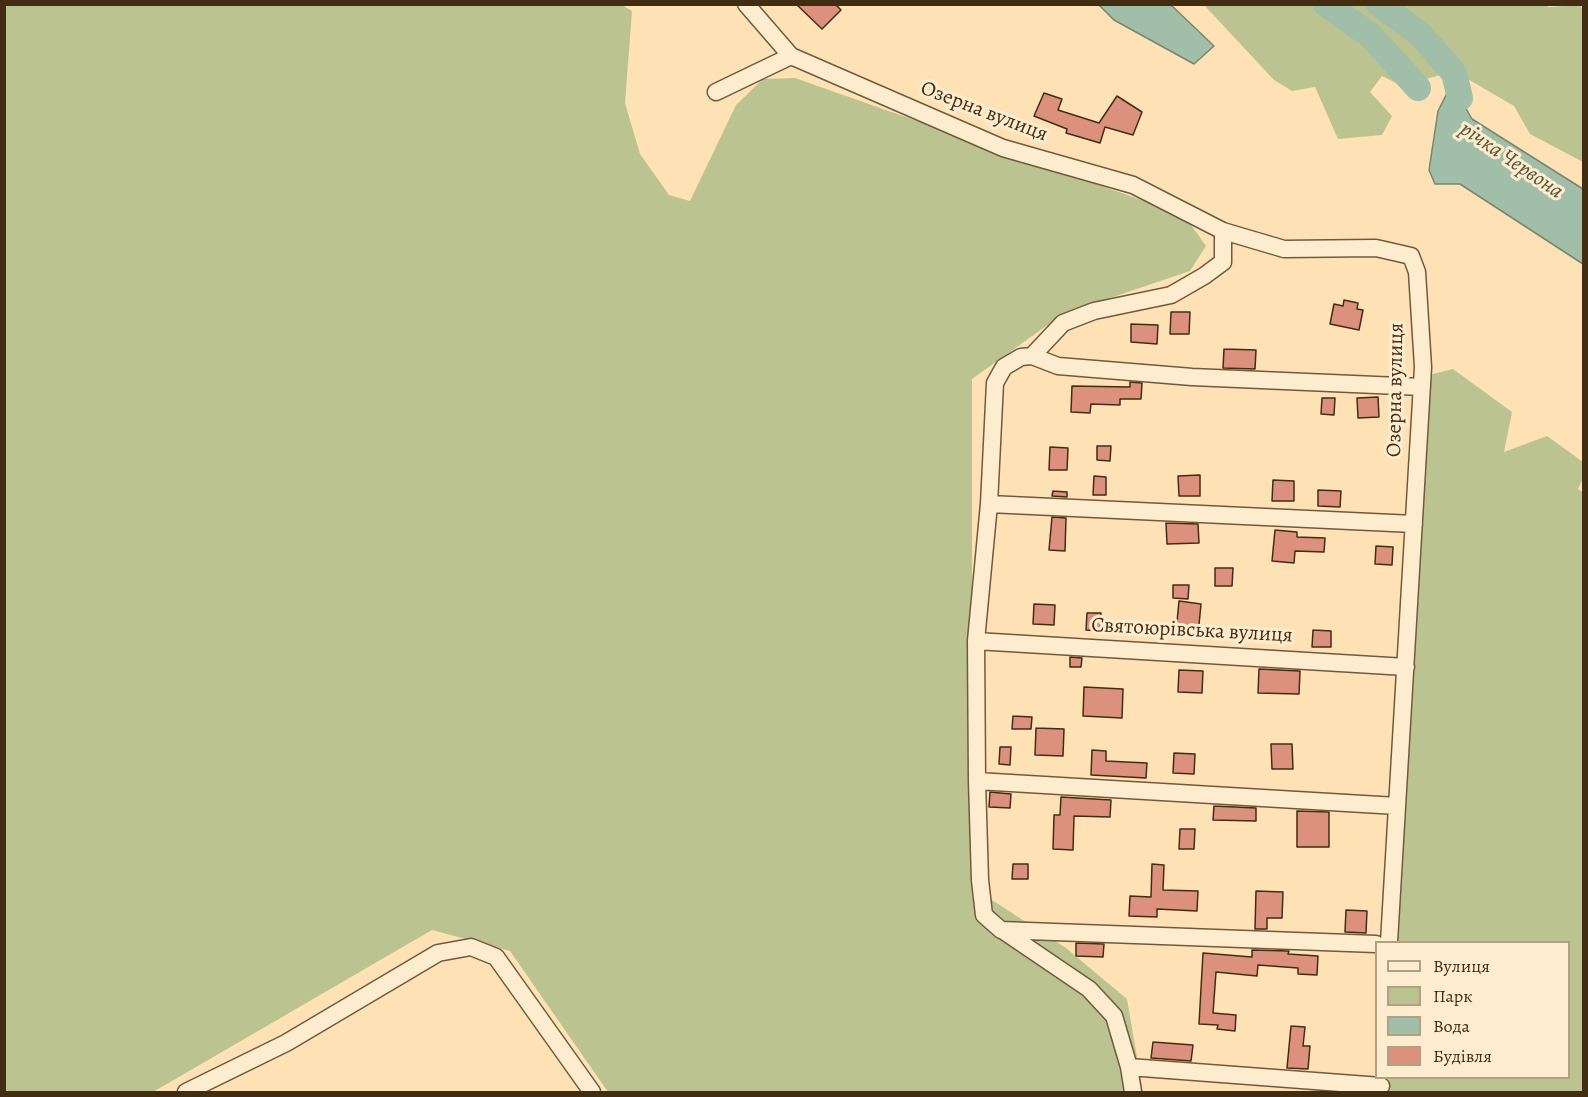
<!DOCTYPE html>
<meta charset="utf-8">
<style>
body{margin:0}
#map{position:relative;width:1588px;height:1097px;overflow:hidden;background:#fee2b5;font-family:Alegreya,serif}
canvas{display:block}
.frame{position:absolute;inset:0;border:6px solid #422d12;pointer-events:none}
.legend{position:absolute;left:1375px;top:941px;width:195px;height:138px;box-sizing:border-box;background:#feeccf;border:2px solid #b3a083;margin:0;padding:8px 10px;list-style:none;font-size:18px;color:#422d12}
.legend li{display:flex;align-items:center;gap:12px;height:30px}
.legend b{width:30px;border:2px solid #b3a083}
</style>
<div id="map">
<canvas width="1588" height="1097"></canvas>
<div class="frame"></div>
<ul class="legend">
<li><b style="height:8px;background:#feeccf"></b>Вулиця</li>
<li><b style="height:16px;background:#bbc491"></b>Парк</li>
<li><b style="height:16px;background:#a1bfa8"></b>Вода</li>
<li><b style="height:16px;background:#dc917e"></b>Будівля</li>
</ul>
</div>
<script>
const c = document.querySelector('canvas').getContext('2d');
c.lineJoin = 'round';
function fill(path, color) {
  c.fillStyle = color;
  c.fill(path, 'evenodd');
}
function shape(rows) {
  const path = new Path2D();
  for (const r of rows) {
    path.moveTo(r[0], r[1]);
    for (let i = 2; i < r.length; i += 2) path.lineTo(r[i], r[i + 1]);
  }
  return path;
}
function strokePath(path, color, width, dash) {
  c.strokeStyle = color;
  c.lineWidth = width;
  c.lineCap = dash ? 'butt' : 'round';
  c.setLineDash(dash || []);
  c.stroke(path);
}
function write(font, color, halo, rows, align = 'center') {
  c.font = font + ' Alegreya,serif';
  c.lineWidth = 6;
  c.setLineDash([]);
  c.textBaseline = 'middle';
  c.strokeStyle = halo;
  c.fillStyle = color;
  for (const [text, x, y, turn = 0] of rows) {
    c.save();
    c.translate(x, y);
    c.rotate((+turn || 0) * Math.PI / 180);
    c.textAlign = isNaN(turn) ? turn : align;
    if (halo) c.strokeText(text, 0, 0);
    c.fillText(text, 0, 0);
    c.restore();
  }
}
const green = shape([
 [5,5,622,5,632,11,625,103,640,154,669,195,690,201,736,105,763,79,795,78,1184,215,1206,246,1190,271,1063,314,972,379,972,887,1066,948,1127,999,1143,1092,608,1092,510,951,432,930,153,1092,5,1092],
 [1547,5,1548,7,1580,5,1583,10,1583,162,1530,134,1514,106,1454,71,1402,86,1382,76,1370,92,1392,116,1382,135,1338,139,1315,87,1292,91,1274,80,1204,5],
 [1453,369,1512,412,1504,452,1547,436,1583,462,1583,478,1578,489,1584,493,1583,1092,1388,1092,1389,1078,1568,1078,1568,942,1397,942,1429,375]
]);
const water = shape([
 [1099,5,1171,5,1214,46,1194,64,1114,20,1099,5],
 [1447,93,1460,98,1472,119,1583,189,1583,264,1460,184,1435,184,1429,170,1438,111,1447,93]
]);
const river = shape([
 [1326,4,1370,35,1418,88],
 [1379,4,1420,34,1454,73,1460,98]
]);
const building = shape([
 [796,4,835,4,841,10,822,29,796,4],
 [1044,93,1062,99,1058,110,1099,123,1117,96,1142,112,1133,135,1105,127,1100,143,1066,133,1067,129,1034,116,1044,93],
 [1344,300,1358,303,1357,309,1363,310,1359,330,1330,324,1334,304,1343,306,1344,300],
 [1171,312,1190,312,1189,334,1170,334,1171,312],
 [1131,324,1158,325,1157,344,1131,342,1131,324],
 [1224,349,1256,350,1255,369,1223,368,1224,349],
 [1130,382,1142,383,1141,399,1120,399,1120,405,1091,404,1090,413,1071,412,1072,386,1130,387,1130,382],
 [1378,397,1379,417,1358,418,1357,398,1378,397],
 [1322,398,1335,398,1334,415,1321,414,1322,398],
 [1097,446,1111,446,1110,461,1097,460,1097,446],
 [1050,447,1068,448,1067,470,1049,470,1050,447],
 [1200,475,1200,496,1179,496,1178,476,1200,475],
 [1094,476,1106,477,1106,495,1093,495,1094,476],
 [1273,480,1294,481,1294,501,1272,501,1273,480],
 [1318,490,1341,491,1340,507,1318,506,1318,490],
 [1053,491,1067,492,1067,497,1052,496,1053,491],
 [1052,517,1066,518,1065,551,1049,550,1052,517],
 [1166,523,1198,524,1199,543,1167,544,1166,523],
 [1275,530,1297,532,1297,537,1325,538,1324,552,1295,551,1294,563,1272,561,1275,530],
 [1376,546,1393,547,1392,565,1375,564,1376,546],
 [1215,568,1233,568,1232,586,1215,586,1215,568],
 [1173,585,1189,585,1188,599,1173,598,1173,585],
 [1179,601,1201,604,1198,635,1176,632,1179,601],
 [1034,604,1055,605,1054,625,1033,624,1034,604],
 [1087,613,1101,613,1100,631,1086,630,1087,613],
 [1313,630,1331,631,1331,647,1312,647,1313,630],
 [1070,657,1082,658,1081,667,1070,667,1070,657],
 [1259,669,1300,671,1299,694,1258,693,1259,669],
 [1179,670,1203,671,1202,693,1178,692,1179,670],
 [1084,687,1123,689,1122,718,1083,716,1084,687],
 [1013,716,1032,717,1031,729,1012,729,1013,716],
 [1036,728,1064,729,1063,756,1035,755,1036,728],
 [1271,744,1292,744,1293,769,1272,769,1271,744],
 [1000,747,1011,747,1010,765,999,764,1000,747],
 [1092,750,1106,751,1106,761,1147,763,1146,778,1091,775,1092,750],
 [1174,753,1195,754,1194,774,1173,773,1174,753],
 [990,792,1011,794,1010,808,989,807,990,792],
 [1061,797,1111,800,1110,817,1074,816,1073,850,1053,849,1054,815,1060,815,1061,797],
 [1214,806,1256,808,1256,821,1213,820,1214,806],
 [1297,811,1329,812,1329,847,1297,847,1297,811],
 [1180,829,1195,829,1194,849,1179,849,1180,829],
 [1013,864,1028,864,1028,879,1012,879,1013,864],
 [1152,864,1164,865,1163,890,1198,891,1197,911,1157,909,1157,917,1129,916,1130,896,1151,897,1152,864],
 [1256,891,1283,892,1282,918,1267,918,1267,929,1255,929,1256,891],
 [1346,910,1367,911,1366,933,1345,932,1346,910],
 [1076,943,1104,944,1103,957,1076,956,1076,943],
 [1252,950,1289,951,1288,954,1318,956,1317,975,1298,974,1298,968,1258,965,1257,976,1216,972,1213,1013,1236,1015,1235,1031,1217,1029,1218,1025,1199,1024,1203,953,1252,957,1252,950],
 [1291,1026,1305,1027,1303,1046,1310,1046,1308,1069,1287,1068,1291,1026],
 [1153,1042,1193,1045,1191,1061,1151,1058,1153,1042]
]);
const street = shape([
 [746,4,791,56],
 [716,92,791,56,1003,148,1133,185,1223,231,1284,249,1376,248,1411,256,1417,272,1423,367,1389,942],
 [1223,231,1223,262,1204,276,1171,295,1094,311,1063,323,1032,356,1021,357,1004,367,995,383,989,504,976,641,977,781,1397,806],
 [1032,356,1058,366,1192,377,1422,387],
 [989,504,1414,524],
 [976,641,1406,667],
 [977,781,980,880,984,915,1001,930,1376,944],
 [1002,930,1089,989,1114,1016,1129,1067,1133,1092],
 [1129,1067,1381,1086],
 [186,1092,286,1043,438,953,471,947,496,957,592,1092]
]);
const streetNames = [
 ["Озерна вулиця",984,112,21],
 ["Озерна вулиця",1396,390,-89],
 ["Святоюрівська вулиця",1192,631,3]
];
const waterNames = [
 ["річка Червона",1511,161,34]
];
fill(green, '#bbc491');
fill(water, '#a1bfa8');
strokePath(water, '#7b856c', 1.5);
strokePath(river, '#a1bfa8', 26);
fill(building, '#dc917e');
strokePath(building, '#422d12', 1.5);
strokePath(street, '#715a3b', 19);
strokePath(street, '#feeccf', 16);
write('21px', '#422d12', '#feeccf', streetNames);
write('italic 22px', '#5a5238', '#feeccf', waterNames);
</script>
